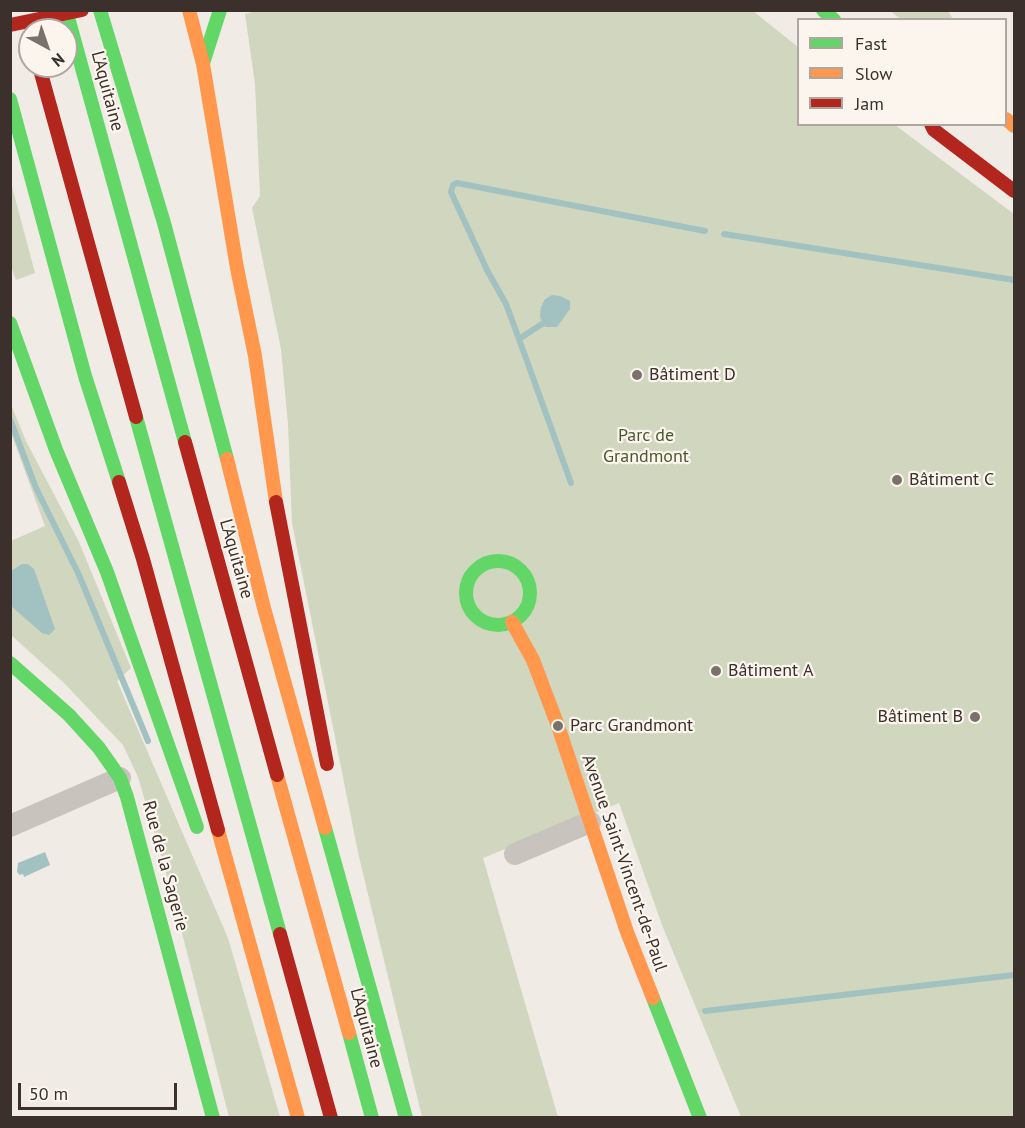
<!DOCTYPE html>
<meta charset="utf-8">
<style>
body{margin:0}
#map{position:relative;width:1025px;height:1128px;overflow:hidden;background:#f0ebe5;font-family:"PT Sans",sans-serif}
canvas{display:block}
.frame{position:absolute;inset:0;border:12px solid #3b302b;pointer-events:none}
.legend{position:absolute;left:797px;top:18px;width:210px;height:108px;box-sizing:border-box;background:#fbf5ee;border:2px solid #aea6a0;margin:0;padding:8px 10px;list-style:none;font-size:18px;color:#3b302b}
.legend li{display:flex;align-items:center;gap:12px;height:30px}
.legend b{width:30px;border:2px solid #aea6a0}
.north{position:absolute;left:18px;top:18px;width:60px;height:60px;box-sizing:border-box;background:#fbf5ee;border:2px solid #aea6a0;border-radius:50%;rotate:140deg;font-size:16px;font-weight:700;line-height:24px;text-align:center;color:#3b302b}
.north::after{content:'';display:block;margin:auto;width:21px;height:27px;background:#7a716c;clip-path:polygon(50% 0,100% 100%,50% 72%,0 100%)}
.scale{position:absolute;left:18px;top:1083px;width:159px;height:27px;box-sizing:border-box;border:3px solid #3b302b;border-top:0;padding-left:8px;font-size:18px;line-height:21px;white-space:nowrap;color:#3b302b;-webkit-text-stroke:4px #fbf5ee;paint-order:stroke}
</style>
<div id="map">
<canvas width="1025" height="1128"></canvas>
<div class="frame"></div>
<ul class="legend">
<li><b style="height:8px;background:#63d668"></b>Fast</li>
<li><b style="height:8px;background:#ff974d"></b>Slow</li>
<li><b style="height:8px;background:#b3261e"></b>Jam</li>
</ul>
<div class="north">N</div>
<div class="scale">50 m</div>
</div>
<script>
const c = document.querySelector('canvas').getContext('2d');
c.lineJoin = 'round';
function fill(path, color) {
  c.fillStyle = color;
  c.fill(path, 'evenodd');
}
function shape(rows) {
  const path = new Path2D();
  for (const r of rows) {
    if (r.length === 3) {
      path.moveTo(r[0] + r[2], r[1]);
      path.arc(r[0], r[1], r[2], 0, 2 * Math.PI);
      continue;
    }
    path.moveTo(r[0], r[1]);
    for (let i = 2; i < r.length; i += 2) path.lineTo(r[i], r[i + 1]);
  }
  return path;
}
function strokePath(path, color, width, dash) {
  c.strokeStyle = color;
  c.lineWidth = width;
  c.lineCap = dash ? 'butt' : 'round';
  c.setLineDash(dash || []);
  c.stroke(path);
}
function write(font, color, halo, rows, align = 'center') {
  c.font = font + ' "PT Sans",sans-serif';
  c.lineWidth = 4.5;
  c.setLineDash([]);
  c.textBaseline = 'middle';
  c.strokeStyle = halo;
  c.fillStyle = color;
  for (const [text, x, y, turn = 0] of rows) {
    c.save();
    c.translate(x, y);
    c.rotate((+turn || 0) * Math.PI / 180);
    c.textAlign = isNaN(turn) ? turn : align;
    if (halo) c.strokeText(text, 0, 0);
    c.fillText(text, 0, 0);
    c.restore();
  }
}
const green = shape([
 [260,10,753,11,798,47,798,124,895,125,1014,214,1014,1117,741,1117,662,925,619,803,483,858,558,1117,422,1117,359,857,292,523,288,424,281,349,252,208,260,196,255,84,245,14],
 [890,11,948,11,953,19,901,19],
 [10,179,35,273,16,280,10,264],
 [10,402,26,441,79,542,131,668,117,681,228,938,280,1117,229,1117,171,890,138,777,123,745,63,682,11,635,11,541,45,526,11,433]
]);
const water = shape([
 [552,295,560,296,570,301,570,309,557,327,545,327,540,317,541,307,545,299],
 [22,564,28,564,34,569,55,629,49,635,42,633,11,606,11,571],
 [45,852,50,865,24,877,23,874,20,875,17,872,18,863]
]);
const stream = shape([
 [724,234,1014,280],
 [548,320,519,339,571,483],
 [519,339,506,304,487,270,451,192,453,185,457,183,705,231],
 [10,419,36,488,79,575,148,741],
 [705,1011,1014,975]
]);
const street = shape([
 [10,826,120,778],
 [515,854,590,822]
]);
const fast = shape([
 [66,10,185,442],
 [100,10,164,223,227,459],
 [823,10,834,20],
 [203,63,220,10],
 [10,99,85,376,119,482],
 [10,323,56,450,107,572,197,827],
 [136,417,280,934],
 [498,593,32],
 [10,663,69,715,99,748,120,778,127,797,213,1118],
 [325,828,406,1118],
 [653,998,700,1118],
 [349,1033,372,1118]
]);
const slow = shape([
 [189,10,203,64,237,268,255,356,276,502],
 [1006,119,1014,126],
 [227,459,264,608,325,828],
 [512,622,533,660,558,726,627,932,653,998],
 [277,775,349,1033],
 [218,830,298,1118]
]);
const jam = shape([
 [39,66,136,417],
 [931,124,934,130,1014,191],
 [185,442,277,775],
 [119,482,143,559,218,830],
 [276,502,327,764],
 [280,934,331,1118]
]);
const jamBridge = shape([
 [10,25,82,10]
]);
const markers = [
 [637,375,6,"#7a716c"],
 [897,480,6,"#7a716c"],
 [716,671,6,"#7a716c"],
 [975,717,6,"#7a716c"],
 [558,726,6,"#7a716c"]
];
const streetNames = [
 ["L'Aquitaine",107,91,75],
 ["L'Aquitaine",236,559,74],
 ["Avenue Saint-Vincent-de-Paul",624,863,71],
 ["Rue de la Sagerie",165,866,75],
 ["L'Aquitaine",366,1028,75]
];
const poiNames = [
 ["Bâtiment D",649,375],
 ["Bâtiment C",909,480],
 ["Bâtiment A",728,671],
 ["Bâtiment B",963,717,"right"],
 ["Parc Grandmont",570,726]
];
const parkNames = [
 ["Parc de",646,436],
 ["Grandmont",646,457]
];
fill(green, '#d1d6bf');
fill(water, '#a1c2c1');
strokePath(stream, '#a1c2c1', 6);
strokePath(street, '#c9c3be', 22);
strokePath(fast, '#63d668', 14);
strokePath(slow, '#ff974d', 14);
strokePath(jam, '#b3261e', 14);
strokePath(jamBridge, '#b3261e', 14);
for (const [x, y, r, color] of markers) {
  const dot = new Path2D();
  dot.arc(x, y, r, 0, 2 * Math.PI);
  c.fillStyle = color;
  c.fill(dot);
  strokePath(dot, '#fbf5ee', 2);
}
write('18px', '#3b302b', '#fbf5ee', streetNames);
write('18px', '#3b302b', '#fbf5ee', poiNames, 'left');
write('18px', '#4a5a2e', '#fbf5ee', parkNames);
</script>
